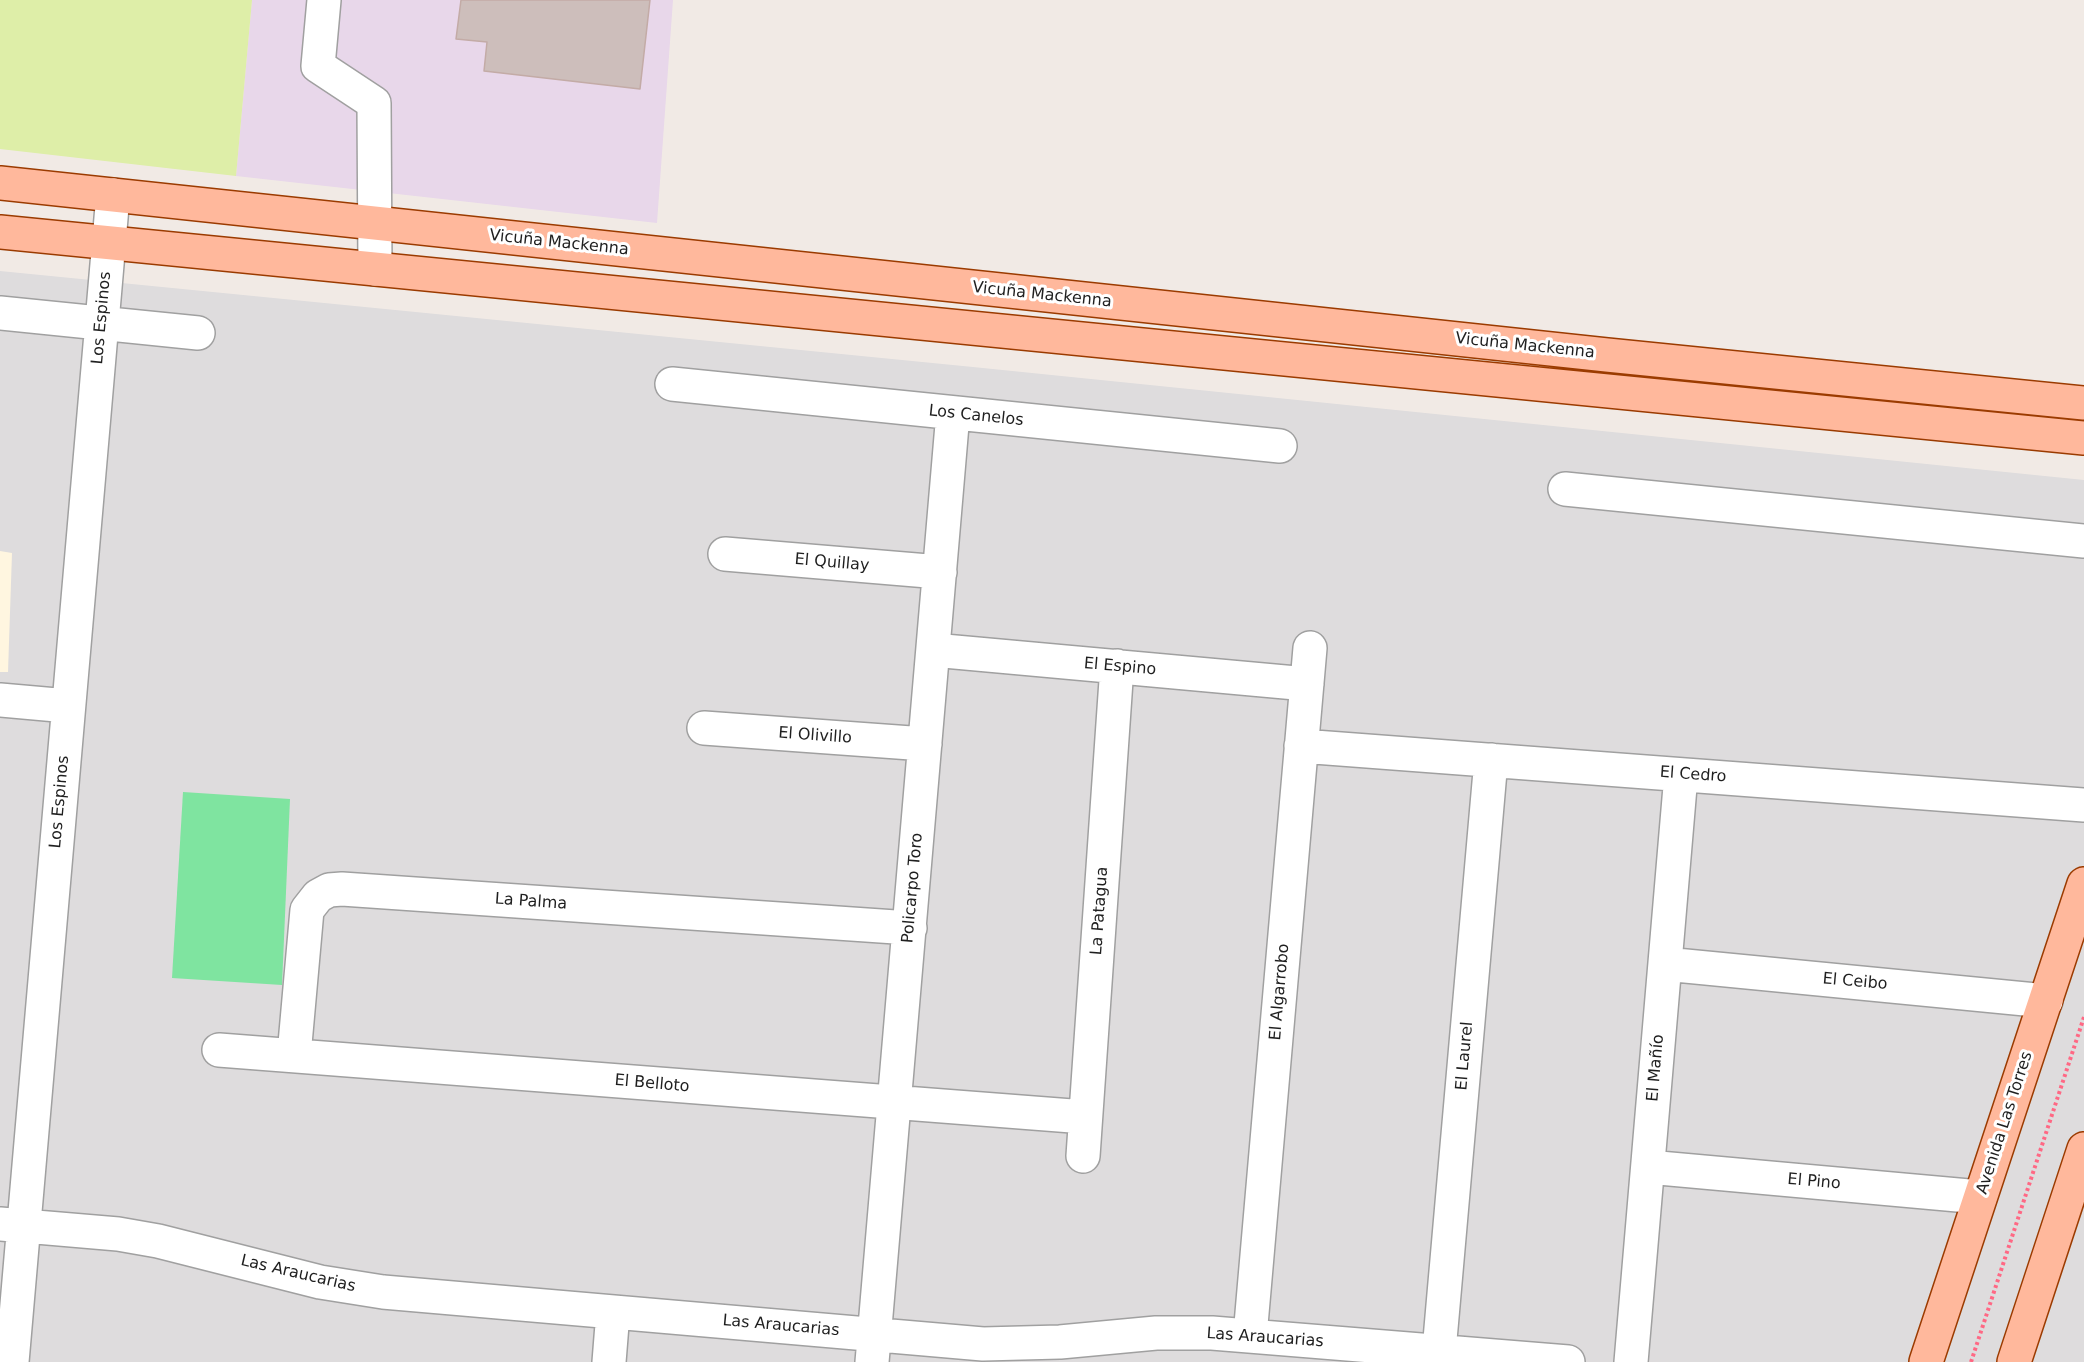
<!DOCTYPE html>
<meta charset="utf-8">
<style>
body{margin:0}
canvas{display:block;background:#f1eae5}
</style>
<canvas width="2084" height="1362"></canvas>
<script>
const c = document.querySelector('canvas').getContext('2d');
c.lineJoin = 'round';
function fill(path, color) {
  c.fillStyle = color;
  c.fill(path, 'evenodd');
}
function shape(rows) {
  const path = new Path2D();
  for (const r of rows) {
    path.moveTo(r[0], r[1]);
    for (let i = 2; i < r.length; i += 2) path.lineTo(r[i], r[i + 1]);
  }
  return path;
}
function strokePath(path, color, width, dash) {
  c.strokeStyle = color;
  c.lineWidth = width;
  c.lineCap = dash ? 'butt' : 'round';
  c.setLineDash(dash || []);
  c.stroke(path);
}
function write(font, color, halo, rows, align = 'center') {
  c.font = font + ' "DejaVu Sans",sans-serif';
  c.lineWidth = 6;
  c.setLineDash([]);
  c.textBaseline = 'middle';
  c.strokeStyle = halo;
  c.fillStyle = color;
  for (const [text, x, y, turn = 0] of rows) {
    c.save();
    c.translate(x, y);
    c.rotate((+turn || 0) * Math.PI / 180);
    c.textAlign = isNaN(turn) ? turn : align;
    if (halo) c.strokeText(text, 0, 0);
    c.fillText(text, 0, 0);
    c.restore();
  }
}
const residential = shape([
 [0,271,973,367,2084,480,2084,1362,0,1362]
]);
const industrial = shape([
 [252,0,673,0,657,223,236,176]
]);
const education = shape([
 [0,551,12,553,8,672,0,672]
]);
const grass = shape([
 [0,0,252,0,236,176,0,149]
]);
const pitch = shape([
 [183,792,290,799,282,985,172,978]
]);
const building = shape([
 [461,0,650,0,640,89,484,71,487,42,456,39,461,0]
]);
const path = shape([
 [1971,1362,2084,1017]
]);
const minor = shape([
 [324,0,318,66,374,103,375,269],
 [0,313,198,333],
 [672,384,1280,446],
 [1565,489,2084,541],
 [725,554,940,572],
 [933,650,1307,684],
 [0,700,68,706],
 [704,728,925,744],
 [1301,746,2084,805],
 [1665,964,2046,1001],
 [219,1050,1085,1117],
 [294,1055,307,910,318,896,329,890,342,889,910,928],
 [1083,1156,1117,666],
 [1648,1167,1980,1197],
 [0,1224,118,1234,158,1241,320,1282,383,1292,983,1344,1060,1342,1156,1333,1212,1333,1568,1362],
 [1250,1336,1310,648],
 [1439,1351,1491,760],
 [12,1362,113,195],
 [609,1362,613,1312],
 [872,1362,953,413],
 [1631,1362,1681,775]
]);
const major = shape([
 [0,183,1607,355,2084,403],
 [0,232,2084,438],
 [1926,1362,2084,884],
 [2014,1362,2084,1149]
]);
const streetNames = [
 ["Vicuña Mackenna",559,243,6],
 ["Vicuña Mackenna",1042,295,6],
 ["Los Espinos",102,318,-85],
 ["Vicuña Mackenna",1525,346,6],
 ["Los Canelos",976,416,6],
 ["El Quillay",832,563,5],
 ["El Espino",1120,667,5],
 ["El Olivillo",815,736,4],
 ["El Cedro",1693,775,4],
 ["Los Espinos",60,802,-85],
 ["Policarpo Toro",913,888,-85],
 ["La Palma",531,902,4],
 ["La Patagua",1100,911,-86],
 ["El Ceibo",1855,982,5],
 ["El Algarrobo",1280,992,-85],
 ["El Laurel",1465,1056,-85],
 ["El Mañío",1656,1068,-85],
 ["El Belloto",652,1084,5],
 ["Avenida Las Torres",2005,1123,-72],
 ["El Pino",1814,1182,5],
 ["Las Araucarias",298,1274,13],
 ["Las Araucarias",781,1326,5],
 ["Las Araucarias",1265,1338,4]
];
fill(residential, '#dedcdd');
fill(industrial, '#e8d7ea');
fill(education, '#fff6e0');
fill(grass, '#deeea8');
fill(pitch, '#7fe4a0');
fill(building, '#cdbebb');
strokePath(building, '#c3aba6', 1.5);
strokePath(minor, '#a0a0a0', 36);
strokePath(major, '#9b3b00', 36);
strokePath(path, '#ff6884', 4, [3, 3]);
strokePath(minor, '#fff', 33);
strokePath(major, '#ffb89c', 33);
write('16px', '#1f1f1f', '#fff', streetNames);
</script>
